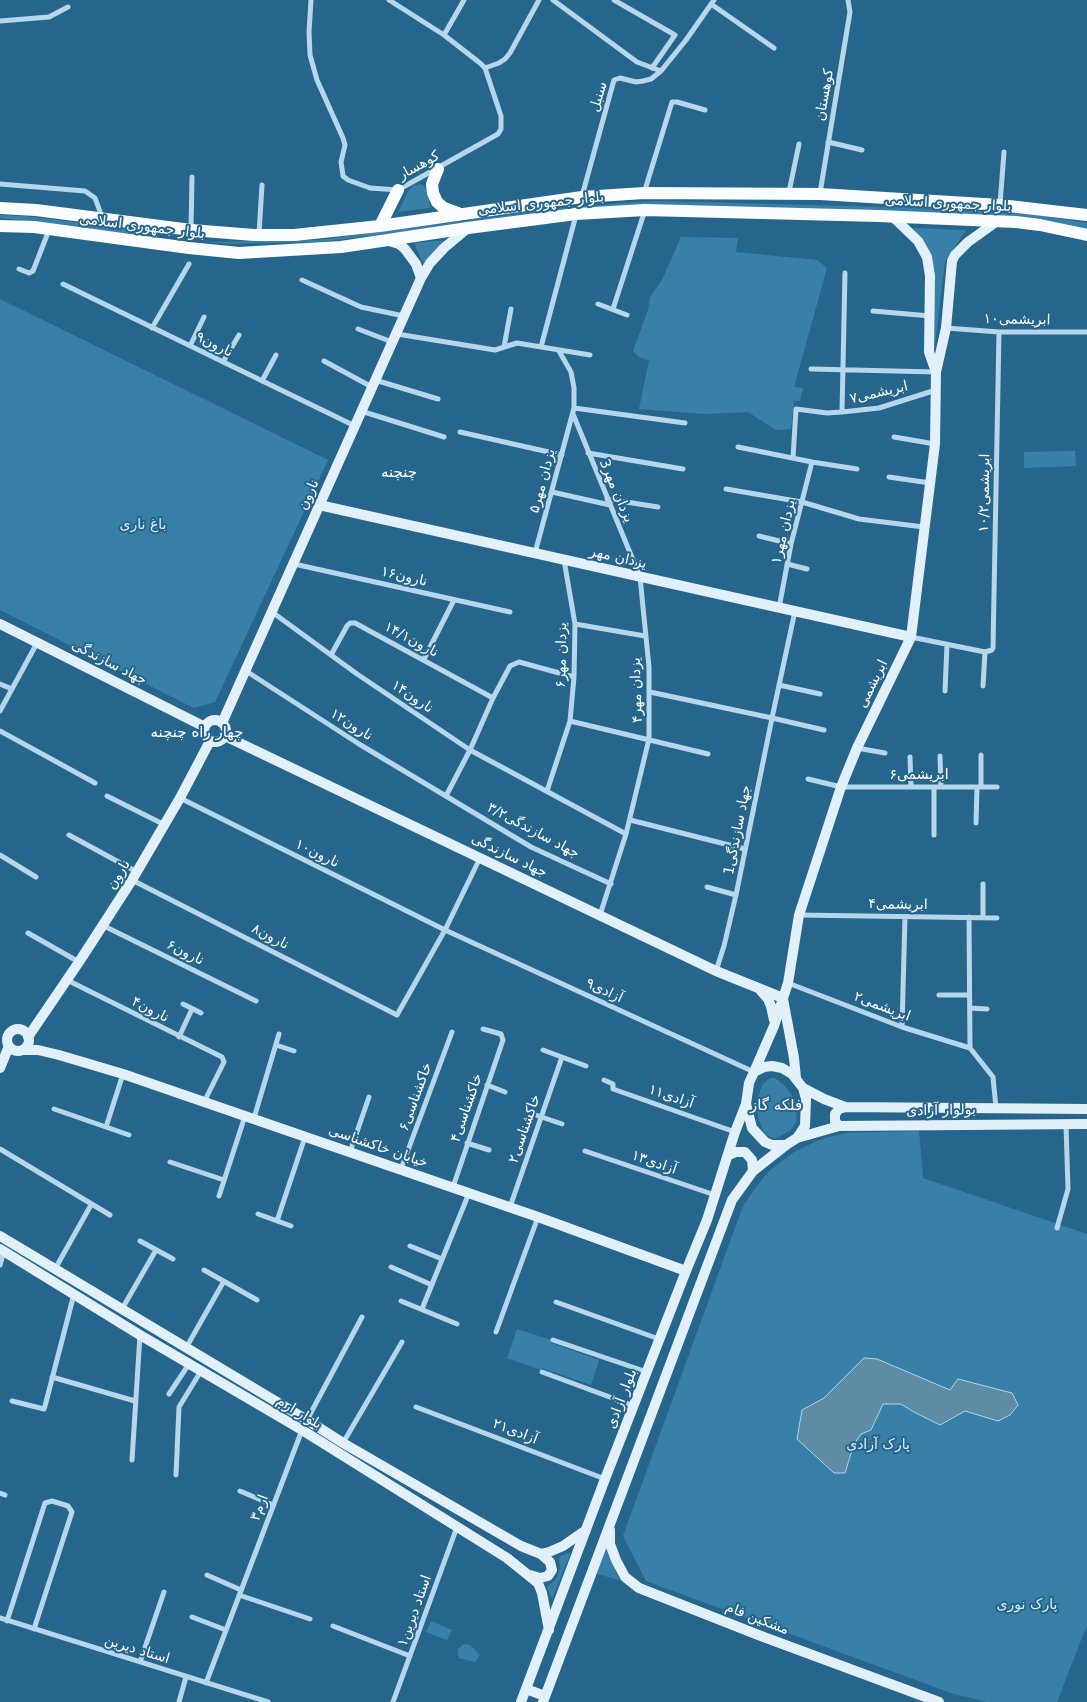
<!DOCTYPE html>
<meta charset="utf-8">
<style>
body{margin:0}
canvas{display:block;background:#26668d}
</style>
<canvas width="1087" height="1702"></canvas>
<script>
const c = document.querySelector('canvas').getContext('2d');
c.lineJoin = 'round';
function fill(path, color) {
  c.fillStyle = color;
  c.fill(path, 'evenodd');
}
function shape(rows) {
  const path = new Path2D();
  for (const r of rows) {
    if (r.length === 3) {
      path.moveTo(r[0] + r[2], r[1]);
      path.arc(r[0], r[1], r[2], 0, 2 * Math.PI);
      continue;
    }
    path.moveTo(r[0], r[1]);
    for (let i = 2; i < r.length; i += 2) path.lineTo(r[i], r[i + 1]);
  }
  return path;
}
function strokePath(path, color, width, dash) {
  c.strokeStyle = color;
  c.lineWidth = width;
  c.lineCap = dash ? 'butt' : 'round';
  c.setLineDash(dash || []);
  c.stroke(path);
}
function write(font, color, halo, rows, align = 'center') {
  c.font = font + ' "DejaVu Sans","Noto Sans Arabic",sans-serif';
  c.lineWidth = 4;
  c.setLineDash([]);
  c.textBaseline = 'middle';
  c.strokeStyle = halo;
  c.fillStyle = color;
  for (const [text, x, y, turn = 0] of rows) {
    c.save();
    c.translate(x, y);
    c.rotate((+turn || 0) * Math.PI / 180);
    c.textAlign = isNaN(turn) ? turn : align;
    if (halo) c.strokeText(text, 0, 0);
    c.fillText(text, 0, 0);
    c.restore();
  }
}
const green = shape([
 [422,184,428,191,430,208,398,212,409,190,413,186],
 [661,201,921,208,1031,214,1087,223,1087,230,808,209,696,205,404,232,319,242,229,244,206,242,318,240,555,209,620,203],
 [0,215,24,216,177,235,142,235,0,218],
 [912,228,966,230,945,261,934,353,932,355,930,256],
 [681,237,738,238,736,252,817,260,827,268,794,387,803,388,800,401,794,401,791,429,776,430,748,412,706,414,639,409,649,360,639,357,633,351,648,310,650,297,662,280],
 [448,240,423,263,414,243],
 [0,299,328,460,215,702,194,708,0,610],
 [1075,451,1076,466,1024,468,1024,452],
 [770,1078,775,1078,785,1086,793,1097,797,1107,796,1122,791,1130,779,1137,774,1138,768,1136,763,1131,759,1120,756,1103,762,1085],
 [919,1131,923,1178,1087,1234,1087,1625,1057,1702,986,1702,951,1693,646,1581,623,1536,743,1206,757,1186,769,1171,794,1152,819,1140,845,1133],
 [517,1329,551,1340,551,1343,599,1360,591,1385,542,1368,541,1370,507,1358],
 [604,1541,619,1580,594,1573],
 [571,1552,552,1599,547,1587,552,1583,557,1577,560,1569,559,1557],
 [431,1621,452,1630,447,1640,426,1632],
 [464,1644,470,1645,480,1655,475,1662,459,1658,458,1649]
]);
const water = shape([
 [864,1358,877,1359,950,1390,958,1379,1012,1393,1018,1405,1010,1415,998,1421,965,1411,940,1425,912,1411,901,1404,883,1404,871,1430,861,1434,854,1444,845,1473,834,1473,797,1439,802,1410,824,1398,864,1358]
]);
const street = shape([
 [311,0,309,32,310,55,317,80,343,138,345,145,341,162,343,176,348,180,370,188,398,190,498,134,501,129,501,116,485,68,480,63,444,35,389,0],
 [553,0,637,62,661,71],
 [614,0,675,35,652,68],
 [711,4,774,48],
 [0,21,49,17,68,7],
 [444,35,464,0],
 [485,68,499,63,505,59,510,53,539,0],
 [828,142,862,150],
 [0,184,85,191,95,198,102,217],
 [789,192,799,144],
 [644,193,672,102,677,102,705,110],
 [820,193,850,12,848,0],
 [582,196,614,80,620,78,636,82,643,81,651,79,661,71,686,40,714,0],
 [1000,204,1004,152],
 [191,229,192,177],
 [259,234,262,185],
 [19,269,29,273,33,271,49,230],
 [302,280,361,307,404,316],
 [63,284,355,426],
 [598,304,627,315],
 [613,309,645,210],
 [873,311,930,316],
 [152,328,189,264],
 [946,328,999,332,1087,332],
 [358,329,392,342],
 [397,334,495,350,517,343,590,355],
 [190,346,204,317],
 [504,347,511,309],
 [541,347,576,215],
 [324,361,372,387],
 [223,362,239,335],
 [811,369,936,372],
 [375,380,438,399],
 [262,381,276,355],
 [574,408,685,423],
 [361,411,444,437],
 [842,412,845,273],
 [573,414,640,577,649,667,649,739,626,834,600,915],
 [460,432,562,455],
 [894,437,935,444],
 [738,447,812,462,857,469],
 [588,453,683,469],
 [793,458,796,409,827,413,842,412,879,408,936,390],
 [889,477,930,483],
 [726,489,802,502,859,519,924,527],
 [552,492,610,505],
 [607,499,658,507],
 [759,536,791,544],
 [535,553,574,408,574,388,571,372,559,351],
 [294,564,510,612],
 [787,564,807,569],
 [779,608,791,544,812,462],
 [272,612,357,674,470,750,626,834],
 [575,624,645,636],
 [911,637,985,652,992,650,993,648,999,332],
 [331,655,347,626,350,623,355,623,493,698],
 [424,659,454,600],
 [246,671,359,744,531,847,611,884],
 [0,684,12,689],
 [779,685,820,694],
 [983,686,985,652],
 [945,691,947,645],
 [650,692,772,718,824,730],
 [0,711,37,643],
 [570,721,708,754],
 [0,731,95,783],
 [857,748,885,753],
 [940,756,941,787],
 [910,757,911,787],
 [808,779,841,787,997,787],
 [934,787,934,835],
 [981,787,981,755],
 [547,791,570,721,574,677,575,624,564,560],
 [107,796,165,825],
 [446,796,470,750,493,698,510,666,519,662,574,677],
 [180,798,445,930,754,1072],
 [630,820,745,849],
 [976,823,977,787],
 [69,835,137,872],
 [0,855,36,877],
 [132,880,397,1015,445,930,480,858],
 [707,887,736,895],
 [799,915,997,918],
 [969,917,970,1048],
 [983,918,983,884],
 [104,926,256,1001],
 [28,933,79,962],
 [716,971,724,946,736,895,772,718,795,611],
 [67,980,222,1057,224,1062,204,1102],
 [788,983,902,1027,970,1048],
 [939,995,969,995],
 [183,1004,201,1013],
 [970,1008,987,1009],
 [902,1027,905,917],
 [179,1037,192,1009],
 [276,1045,294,1051],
 [970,1048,993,1077,996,1108],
 [543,1050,586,1066],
 [604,1080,613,1084,613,1089,735,1132],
 [487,1085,505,1092],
 [54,1109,129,1135],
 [530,1113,562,1124],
 [254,1118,279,1034],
 [106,1127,123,1074],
 [467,1143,489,1150],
 [0,1149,110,1215],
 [585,1151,715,1195],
 [350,1152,369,1097],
 [170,1162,224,1180],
 [401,1169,452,1032],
 [453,1187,503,1040,501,1034,483,1029],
 [219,1196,245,1116],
 [510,1207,562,1057],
 [258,1214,291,1226],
 [277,1221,305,1137],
 [1057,1228,1068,1189,1066,1125],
 [140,1241,173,1259],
 [410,1246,442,1259],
 [0,1265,4,1251],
 [391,1267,432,1285],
 [55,1269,91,1205],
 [204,1270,257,1300],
 [401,1301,457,1324],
 [556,1302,659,1339],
 [122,1309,156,1250],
 [422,1309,469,1193],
 [496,1332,538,1217],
 [553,1340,647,1372],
 [186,1348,224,1281],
 [542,1372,634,1406],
 [52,1377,135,1401],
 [169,1394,189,1364],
 [12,1401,44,1409,45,1406,74,1294],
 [416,1407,605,1479],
 [307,1420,362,1317],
 [343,1443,402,1342],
 [132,1460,140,1335],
 [176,1475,179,1407,201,1371],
 [240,1491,273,1505],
 [0,1493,5,1495],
 [207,1575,241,1590],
 [239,1595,310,1619],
 [192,1617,226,1630],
 [0,1618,268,1702],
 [7,1621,45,1503,52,1501,68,1506,72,1512,34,1629],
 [333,1626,410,1656],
 [140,1662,164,1592],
 [206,1683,302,1430],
 [179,1702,186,1677],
 [393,1702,457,1527]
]);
const secondary = shape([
 [892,216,918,241,927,257,930,276,929,352,936,372],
 [389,241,399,244,405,249,416,264,421,278],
 [319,505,911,637],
 [0,624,205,727],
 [215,731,11],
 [222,723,421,278,430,263,444,248,468,228],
 [225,736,716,971,783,998],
 [761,991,768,999,771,1006,774,1020],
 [783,999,794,1058,796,1078],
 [18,1040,11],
 [28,1037,79,962,132,880,180,798,210,741],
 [23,1050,38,1050,59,1055,123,1074,538,1217,686,1271],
 [772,1066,782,1068,792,1074,803,1088,806,1099,805,1126,797,1138,786,1145,772,1145,765,1142,752,1128,746,1104,749,1083,754,1072,764,1067,772,1066],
 [0,1068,9,1046],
 [754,1072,774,1026,788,983,799,915,841,787,857,748,911,637,935,444,936,372,946,328,952,261,955,255,968,242,996,222],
 [803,1088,824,1099,845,1107,1087,1109],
 [839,1126,835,1121,835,1114,839,1109,845,1107],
 [797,1138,839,1126,1087,1124],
 [729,1155,736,1152,745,1152,752,1160,753,1171],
 [0,1236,307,1420,343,1443,521,1546,541,1554,549,1552,563,1546,586,1530],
 [0,1249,140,1335,302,1430,507,1558,538,1583,542,1593,549,1630],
 [610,1530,610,1544,616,1560,625,1577,639,1588,761,1636,939,1702],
 [530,1575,540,1578,548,1576,552,1570,550,1562,541,1554],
 [526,1689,545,1696],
 [521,1702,605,1479,686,1271,707,1220,735,1132,746,1104],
 [543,1702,732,1200,753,1171,786,1145]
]);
const primary = shape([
 [438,169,432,184,433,193,437,202,444,208,458,213],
 [0,208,36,210,191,230,254,235,294,235,380,226,582,197,644,193,820,194,1000,205,1087,215],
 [0,226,34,227,189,248,239,253,341,247,468,228,576,214,645,210,879,216,1016,222,1040,225,1087,235],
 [380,226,398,190]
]);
const streetNames = [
 ["کوهستان",825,95,-80],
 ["سنبل",599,97,-73],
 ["کوهسار",419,166,-29],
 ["بلوار جمهوری اسلامی",541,204,-6],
 ["بلوار جمهوری اسلامی",948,204,3],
 ["بلوار جمهوری اسلامی",142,227,7],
 ["ابریشمی۱۰",1017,320,1],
 ["نارون۹",214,345,26],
 ["ابریشمی۷",879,393,-13],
 ["یزدان مهر۵",543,481,-75],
 ["3یزدان مهر",616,491,67],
 ["۱۰/۲ابریشمی",985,493,-89],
 ["نارون",309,495,-66],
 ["یزدان مهر۱",784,532,-77],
 ["یزدان مهر",618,558,13],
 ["نارون۱۶",404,577,13],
 ["۱۴/۱نارون",411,640,28],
 ["یزدان مهر۶",562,655,-89],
 ["جهاد سازندگی",109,663,27],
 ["ابریشمی",873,684,-64],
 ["یزدان مهر۴",637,690,-92],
 ["نارون۱۴",412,697,34],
 ["نارون۱۲",351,725,32],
 ["ابریشمی۶",919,775],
 ["1جهاد سازندگی",738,830,-79],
 ["۳/۲جهاد سازندگی",533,831,28],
 ["نارون۱۰",317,854,26],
 ["جهاد سازندگی",509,856,26],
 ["نارون",119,875,-59],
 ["ابریشمی۴",898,905,1],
 ["نارون۸",270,937,27],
 ["نارون۶",185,953,26],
 ["آزادی۹",604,991,25],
 ["ابریشمی۲",882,1007,21],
 ["نارون۴",150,1010,27],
 ["خاکشناسی۶",416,1097,-70],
 ["آزادی۱۱",671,1097,19],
 ["خاکشناسی۴",467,1108,-71],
 ["بولوار آزادی",941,1111,-1],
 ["خاکشناسی۲",525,1129,-71],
 ["خیابان خاکشناسی",378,1147,19],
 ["آزادی۱۳",654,1163,19],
 ["بلوار آزادی",622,1399,-69],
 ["بلوار ارم",299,1413,31],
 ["آزادی۲۱",515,1432,21],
 ["ارم۳",260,1508,-69],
 ["استاد دیرین۱",415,1611,-70],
 ["مشکین فام",757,1619,21],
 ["استاد دیرین",137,1650,17]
];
const parkNames = [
 ["باغ ناری",143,525],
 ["پارک آزادی",878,1445],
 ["پارک نوری",1027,1605]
];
const neighbourhoodNames = [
 ["چنچنه",399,473],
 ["چهار راه چنچنه",197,733],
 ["فلکه گاز",776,1106]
];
fill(green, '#3880a8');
fill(water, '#608ba4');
strokePath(water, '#aad4eb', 1);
strokePath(street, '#b6d7eb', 5);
strokePath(secondary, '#e1f0f9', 10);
strokePath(primary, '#fafdff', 12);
write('14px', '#fff', '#26668d', streetNames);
write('14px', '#daedf8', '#26668d', parkNames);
write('15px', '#fff', '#26668d', neighbourhoodNames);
</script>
